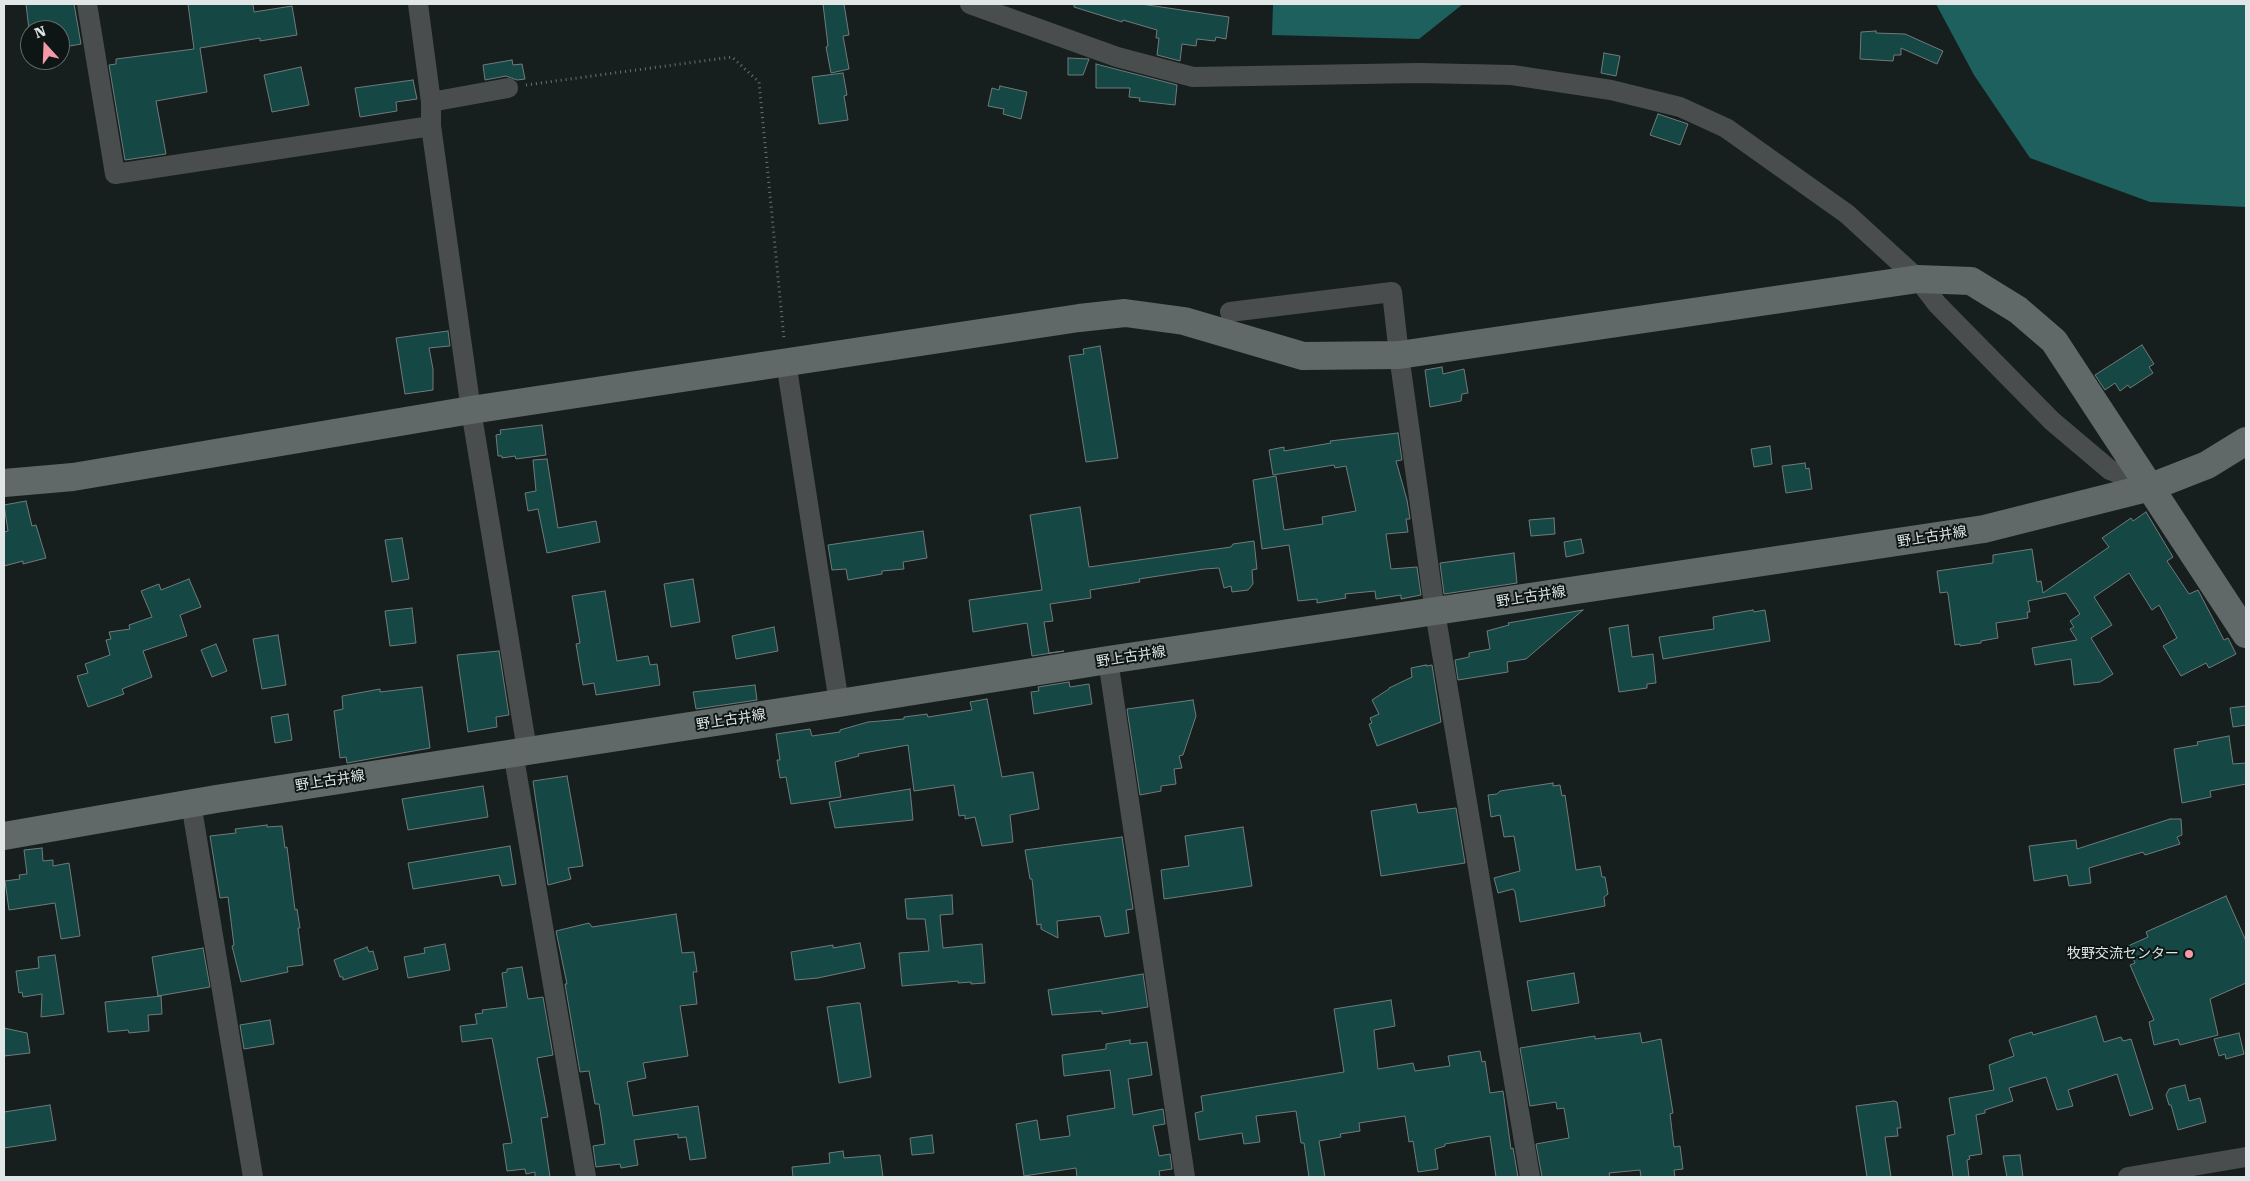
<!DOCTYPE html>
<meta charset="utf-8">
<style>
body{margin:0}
#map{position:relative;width:2250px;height:1181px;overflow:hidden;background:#161f1e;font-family:"Roboto Serif",serif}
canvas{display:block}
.frame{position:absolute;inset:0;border:5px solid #e0e7e6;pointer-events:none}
.north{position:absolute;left:20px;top:20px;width:50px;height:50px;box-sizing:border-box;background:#0d1615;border:1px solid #616a69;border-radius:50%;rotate:340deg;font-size:14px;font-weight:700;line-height:20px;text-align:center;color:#e0e7e6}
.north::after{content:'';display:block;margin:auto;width:18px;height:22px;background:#f49aa6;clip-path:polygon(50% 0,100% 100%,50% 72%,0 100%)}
</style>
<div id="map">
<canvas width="2250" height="1181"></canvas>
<div class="frame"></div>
<div class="north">N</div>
</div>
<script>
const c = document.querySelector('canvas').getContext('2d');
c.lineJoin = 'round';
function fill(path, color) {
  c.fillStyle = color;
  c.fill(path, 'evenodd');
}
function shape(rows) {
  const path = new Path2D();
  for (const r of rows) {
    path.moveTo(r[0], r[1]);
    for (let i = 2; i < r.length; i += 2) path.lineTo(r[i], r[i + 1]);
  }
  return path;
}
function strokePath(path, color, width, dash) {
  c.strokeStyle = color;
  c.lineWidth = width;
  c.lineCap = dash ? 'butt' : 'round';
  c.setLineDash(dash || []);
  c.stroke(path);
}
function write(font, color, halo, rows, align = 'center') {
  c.font = font + ' "Roboto Serif","Noto Sans JP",serif';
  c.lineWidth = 4;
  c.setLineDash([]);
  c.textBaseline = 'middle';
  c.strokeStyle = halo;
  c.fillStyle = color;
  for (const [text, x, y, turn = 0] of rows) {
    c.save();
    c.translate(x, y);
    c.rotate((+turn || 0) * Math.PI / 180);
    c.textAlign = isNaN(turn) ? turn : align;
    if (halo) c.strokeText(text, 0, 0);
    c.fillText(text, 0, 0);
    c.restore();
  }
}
const forest = shape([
 [1273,4,1463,4,1419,39,1272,35],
 [1936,4,2246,4,2246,207,2150,202,2030,158,1974,75]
]);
const building = shape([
 [26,4,74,4,81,44,64,47,62,40,60,40,60,30,29,30,26,4],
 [188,4,253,4,254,12,292,6,297,35,260,41,260,38,200,48,207,92,156,101,166,154,125,160,109,65,116,64,116,59,194,49,188,4],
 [823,4,844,4,849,35,843,36,849,69,831,73,826,47,828,46,823,4],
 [1074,4,1141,4,1229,17,1226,39,1216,37,1215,41,1197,39,1196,46,1182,44,1180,61,1157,55,1159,38,1156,38,1157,30,1123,20,1122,22,1074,7,1074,4],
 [1876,31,1876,33,1905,34,1943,51,1937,64,1901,48,1901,55,1894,55,1893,61,1860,59,1861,32,1876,31],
 [1604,53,1620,56,1616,76,1601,73,1604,53],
 [1068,58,1089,59,1083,75,1068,75,1068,58],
 [512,60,513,65,522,64,525,79,517,80,506,76,485,80,483,65,512,60],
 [1096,64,1177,85,1175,105,1139,101,1140,98,1129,97,1130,88,1096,88,1096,64],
 [301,67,309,105,272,112,264,75,301,67],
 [843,73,847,95,844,96,848,120,819,124,812,77,843,73],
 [413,80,417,99,396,102,397,111,360,117,355,88,413,80],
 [1000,86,1027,92,1021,119,1003,114,1004,109,988,106,992,88,999,90,1000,86],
 [1658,114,1688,124,1680,145,1650,135,1658,114],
 [448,331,450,346,429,348,433,369,433,390,405,394,396,338,448,331],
 [2142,345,2154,364,2149,367,2153,373,2130,388,2128,385,2120,391,2115,383,2105,390,2095,375,2142,345],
 [1100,346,1118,458,1086,462,1069,356,1084,354,1083,349,1100,346],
 [1442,367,1443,374,1464,369,1468,393,1462,394,1461,401,1430,407,1425,370,1442,367],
 [542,425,546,455,516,459,515,456,502,458,502,456,498,456,496,435,501,434,500,430,542,425],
 [1398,433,1402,460,1396,461,1407,500,1410,519,1406,519,1408,532,1386,534,1391,569,1417,567,1421,595,1401,599,1401,595,1376,599,1375,591,1345,594,1346,598,1317,603,1317,599,1298,601,1289,545,1262,549,1253,480,1276,476,1284,530,1323,524,1322,517,1356,511,1346,466,1335,468,1334,465,1273,475,1269,450,1284,447,1284,451,1331,443,1330,441,1398,433],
 [1770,446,1772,464,1754,467,1751,449,1770,446],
 [547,459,558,528,596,521,600,542,547,553,538,509,528,511,525,493,536,491,533,460,547,459],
 [1805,463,1806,469,1809,468,1812,489,1786,493,1782,466,1805,463],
 [26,501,32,526,36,525,46,558,23,564,23,561,4,566,4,532,8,531,4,505,26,501],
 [1080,507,1089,567,1231,547,1233,544,1254,541,1257,569,1252,570,1253,584,1248,590,1232,592,1231,586,1224,588,1219,568,1204,569,1139,579,1140,582,1090,590,1091,598,1050,604,1053,621,1044,622,1049,653,1064,651,1032,656,1027,623,973,632,969,600,1042,590,1030,515,1080,507],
 [2146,512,2173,557,2167,561,2189,594,2198,590,2224,640,2228,638,2236,654,2209,668,2206,663,2181,676,2163,646,2177,638,2159,605,2152,610,2129,573,2094,597,2112,625,2091,638,2113,674,2100,682,2074,685,2071,659,2035,665,2032,648,2077,640,2070,629,2074,627,2070,621,2080,614,2066,593,2028,601,2030,612,2027,612,2028,618,1996,623,1998,638,1981,641,1981,643,1960,646,1960,644,1955,645,1948,594,1947,592,1940,593,1937,571,1993,563,1993,555,2032,549,2037,582,2041,581,2043,593,2109,547,2102,538,2131,518,2133,521,2146,512],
 [1554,518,1555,534,1531,536,1529,520,1554,518],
 [923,531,927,558,903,562,904,569,882,571,882,574,848,580,846,569,832,570,828,545,923,531],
 [402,538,409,579,392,582,385,540,402,538],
 [1581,539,1584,553,1566,557,1564,542,1581,539],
 [1514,553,1517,583,1444,594,1440,563,1514,553],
 [189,579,201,607,180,615,187,636,143,651,152,677,122,689,124,694,88,707,77,676,88,673,85,664,110,655,106,640,111,639,109,632,130,629,129,625,152,617,141,591,159,584,161,590,189,579],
 [693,579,700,622,671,627,664,584,693,579],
 [605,591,617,661,648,656,650,665,657,664,660,685,596,695,594,683,583,685,576,644,580,643,572,596,605,591],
 [412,608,416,643,390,646,385,611,412,608],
 [1583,610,1526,659,1507,662,1508,672,1458,680,1455,660,1469,657,1469,653,1490,649,1487,631,1509,625,1508,623,1583,610],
 [1753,610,1754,612,1765,610,1770,641,1663,659,1659,637,1714,629,1713,617,1753,610],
 [1628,625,1632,657,1653,654,1656,683,1647,684,1647,688,1619,692,1609,628,1628,625],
 [774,627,778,651,736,659,732,636,774,627],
 [278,635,286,685,262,689,253,639,278,635],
 [216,644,227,671,212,677,201,650,216,644],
 [499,651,509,715,496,717,497,727,468,732,457,655,499,651],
 [1426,665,1426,666,1432,665,1441,722,1377,746,1369,724,1372,723,1370,718,1379,714,1372,700,1389,689,1389,688,1412,677,1411,668,1426,665],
 [1069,682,1070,687,1089,684,1092,704,1034,714,1031,692,1039,691,1038,687,1069,682],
 [755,685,757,700,696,709,693,692,755,685],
 [422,687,430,748,347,763,346,757,340,758,334,711,343,709,342,696,380,689,380,692,422,687],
 [987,699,1002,777,1033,772,1039,809,1010,815,1013,842,982,846,975,817,965,819,965,815,959,816,954,785,914,791,908,745,858,754,859,756,835,762,841,797,791,804,786,777,780,778,777,760,780,760,776,734,810,729,812,736,840,732,840,730,868,722,904,719,904,717,927,714,928,717,972,710,970,702,987,699],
 [1193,700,1196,716,1183,755,1179,756,1182,768,1174,769,1176,784,1161,786,1161,791,1140,795,1127,709,1193,700],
 [2246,706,2246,725,2233,727,2230,708,2246,706],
 [288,714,292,740,275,743,271,717,288,714],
 [2229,736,2233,764,2246,763,2246,784,2210,791,2211,797,2182,803,2174,749,2198,745,2197,742,2229,736],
 [567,776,583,866,568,868,571,879,548,885,533,781,567,776],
 [1553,783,1553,786,1560,785,1562,796,1565,795,1576,870,1600,866,1602,877,1605,877,1608,894,1604,897,1605,906,1520,922,1515,892,1513,889,1498,893,1494,878,1520,871,1514,836,1504,837,1500,815,1491,817,1488,795,1497,794,1500,791,1553,783],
 [483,786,488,817,408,830,402,799,483,786],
 [910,789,913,820,835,828,829,802,910,789],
 [1416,804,1418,813,1456,808,1465,863,1381,876,1371,811,1416,804],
 [2170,819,2181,819,2182,835,2177,837,2180,844,2145,855,2143,852,2089,868,2091,883,2069,886,2067,875,2034,881,2029,846,2076,840,2077,849,2170,819],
 [267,825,267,827,282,826,285,848,287,847,295,910,297,909,300,928,298,928,303,965,287,967,288,972,241,982,232,946,234,945,228,897,220,898,210,836,236,833,235,829,267,825],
 [1243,827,1252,886,1164,899,1161,870,1189,866,1185,836,1243,827],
 [1122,837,1133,909,1126,910,1129,933,1105,937,1100,916,1057,921,1058,938,1041,929,1041,924,1037,925,1032,879,1030,879,1025,850,1122,837],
 [510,846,516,884,502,886,499,875,413,889,408,863,510,846],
 [42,848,43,861,53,860,53,866,69,863,80,936,61,939,55,903,9,910,5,881,20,879,19,875,27,874,24,850,42,848],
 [952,895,953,914,940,915,943,948,982,944,985,983,971,984,971,982,958,983,958,981,902,986,899,953,929,951,925,919,907,919,905,899,952,895],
 [2226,896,2246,941,2246,983,2210,999,2218,1035,2180,1045,2178,1039,2154,1045,2149,1022,2154,1020,2130,965,2135,963,2128,946,2148,937,2146,932,2226,896],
 [676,914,682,953,694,952,697,972,693,972,697,1004,680,1006,688,1056,643,1063,646,1078,627,1082,633,1116,698,1106,706,1158,690,1160,686,1137,678,1138,678,1134,634,1140,638,1165,621,1168,620,1164,596,1167,593,1146,605,1144,602,1123,599,1104,595,1104,589,1071,580,1072,565,984,567,984,556,931,589,923,592,927,676,914],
 [860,943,865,968,818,978,795,980,791,952,833,945,833,948,860,943],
 [445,944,450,970,408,978,404,957,425,953,424,948,445,944],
 [367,947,369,952,373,951,378,969,343,980,343,977,340,977,334,960,367,947],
 [203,948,210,987,158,996,152,957,203,948],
 [55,955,64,1014,41,1017,42,994,23,997,22,992,19,993,16,971,39,968,38,957,55,955],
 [522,967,528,999,543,997,553,1055,537,1058,548,1117,541,1118,550,1177,535,1177,535,1172,526,1174,525,1169,507,1171,503,1144,512,1143,492,1038,462,1042,460,1026,477,1024,475,1014,483,1013,482,1010,507,1007,502,973,507,972,507,969,522,967],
 [1574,973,1579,1003,1532,1011,1527,981,1574,973],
 [1143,974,1148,1007,1102,1014,1102,1011,1052,1015,1048,990,1143,974],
 [161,996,162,1014,148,1015,149,1031,129,1033,128,1030,108,1032,105,1002,161,996],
 [1391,1000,1395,1026,1374,1030,1378,1069,1413,1063,1415,1071,1450,1066,1448,1056,1480,1051,1482,1062,1485,1061,1490,1093,1503,1091,1511,1149,1513,1148,1518,1177,1496,1177,1490,1136,1445,1144,1445,1146,1435,1149,1438,1169,1418,1172,1413,1141,1409,1142,1405,1116,1359,1123,1360,1131,1340,1134,1341,1137,1319,1141,1325,1177,1309,1177,1304,1143,1301,1143,1296,1111,1256,1116,1260,1142,1244,1144,1242,1133,1199,1140,1195,1113,1203,1111,1201,1096,1344,1072,1334,1009,1391,1000],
 [857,1003,860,1003,871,1077,839,1083,827,1007,857,1003],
 [2096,1016,2104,1042,2121,1037,2123,1041,2131,1039,2153,1109,2130,1116,2117,1074,2068,1090,2073,1106,2057,1110,2046,1077,2009,1088,2013,1101,1985,1110,1985,1113,1976,1115,1982,1154,1969,1156,1970,1159,1967,1160,1969,1177,1953,1177,1947,1136,1955,1134,1949,1098,1994,1090,1989,1065,2014,1056,2009,1040,2012,1038,2032,1032,2033,1035,2096,1016],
 [270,1020,274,1044,244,1049,240,1025,270,1020],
 [4,1028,27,1033,30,1053,4,1056,4,1028],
 [1640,1033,1642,1043,1661,1039,1673,1113,1670,1114,1674,1147,1680,1146,1683,1169,1674,1170,1675,1177,1641,1177,1640,1170,1609,1173,1610,1177,1542,1177,1536,1144,1569,1138,1564,1108,1557,1109,1556,1102,1530,1106,1520,1048,1595,1036,1595,1039,1640,1033],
 [2239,1033,2244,1054,2226,1059,2225,1054,2219,1056,2214,1039,2239,1033],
 [1130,1040,1130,1044,1147,1042,1152,1075,1128,1079,1133,1115,1163,1109,1165,1124,1153,1126,1159,1156,1170,1154,1172,1169,1159,1171,1160,1177,1077,1177,1076,1168,1024,1176,1016,1124,1037,1120,1040,1140,1070,1136,1067,1116,1115,1108,1110,1070,1064,1076,1062,1055,1106,1049,1106,1044,1130,1040],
 [2185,1085,2189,1101,2200,1098,2206,1122,2178,1130,2171,1105,2169,1105,2166,1095,2169,1089,2185,1085],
 [1894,1101,1897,1102,1901,1128,1897,1128,1898,1136,1885,1137,1891,1177,1867,1177,1856,1106,1894,1101],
 [50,1105,56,1140,4,1148,4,1112,50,1105],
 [932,1135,934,1153,912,1155,910,1138,932,1135],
 [843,1151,844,1158,880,1155,883,1177,793,1177,792,1167,830,1163,829,1153,843,1151],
 [2020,1155,2023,1177,2007,1177,2003,1156,2020,1155]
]);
const path = shape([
 [526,85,732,57,759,82,784,339]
]);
const street = shape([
 [87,4,115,174,431,126],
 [418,4,431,102,431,126,471,410,527,750],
 [970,4,1117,57,1193,77,1419,73,1512,75,1611,90,1680,107,1726,128,1847,214,1918,279,1937,304,2052,421,2110,470,2151,487],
 [431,102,508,88],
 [1230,312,1392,292,1399,355,1435,612,1530,1177],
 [786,362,839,703],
 [1108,660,1185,1177],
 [513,752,586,1177],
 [191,803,253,1177],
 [2128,1177,2246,1157]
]);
const secondary = shape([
 [4,483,73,477,471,410,1079,318,1125,313,1184,321,1303,356,1399,355,1918,279,1971,281,2018,310,2054,341,2246,634],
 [4,836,216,799,839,703,1108,660,1984,529,2151,487,2207,465,2246,441]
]);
const markers = [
 [2189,954,5,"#f49aa6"]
];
const streetNames = [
 ["野上古井線",1932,537,-9],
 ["野上古井線",1531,597,-9],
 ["野上古井線",1131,657,-9],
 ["野上古井線",731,720,-9],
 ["野上古井線",330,781,-9]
];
const poiNames = [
 ["牧野交流センター",2179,954]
];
fill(forest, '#1e605d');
fill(building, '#154745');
strokePath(building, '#707b7a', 1);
strokePath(path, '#6a7271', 3, [1, 4]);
strokePath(street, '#494d4d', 20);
strokePath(secondary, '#616868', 28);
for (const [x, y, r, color] of markers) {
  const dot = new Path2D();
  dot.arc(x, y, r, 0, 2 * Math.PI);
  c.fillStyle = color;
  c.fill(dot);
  strokePath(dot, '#0d1615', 2);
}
write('14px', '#e0e7e6', '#0d1615', streetNames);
write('14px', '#e0e7e6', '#0d1615', poiNames, 'right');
</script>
